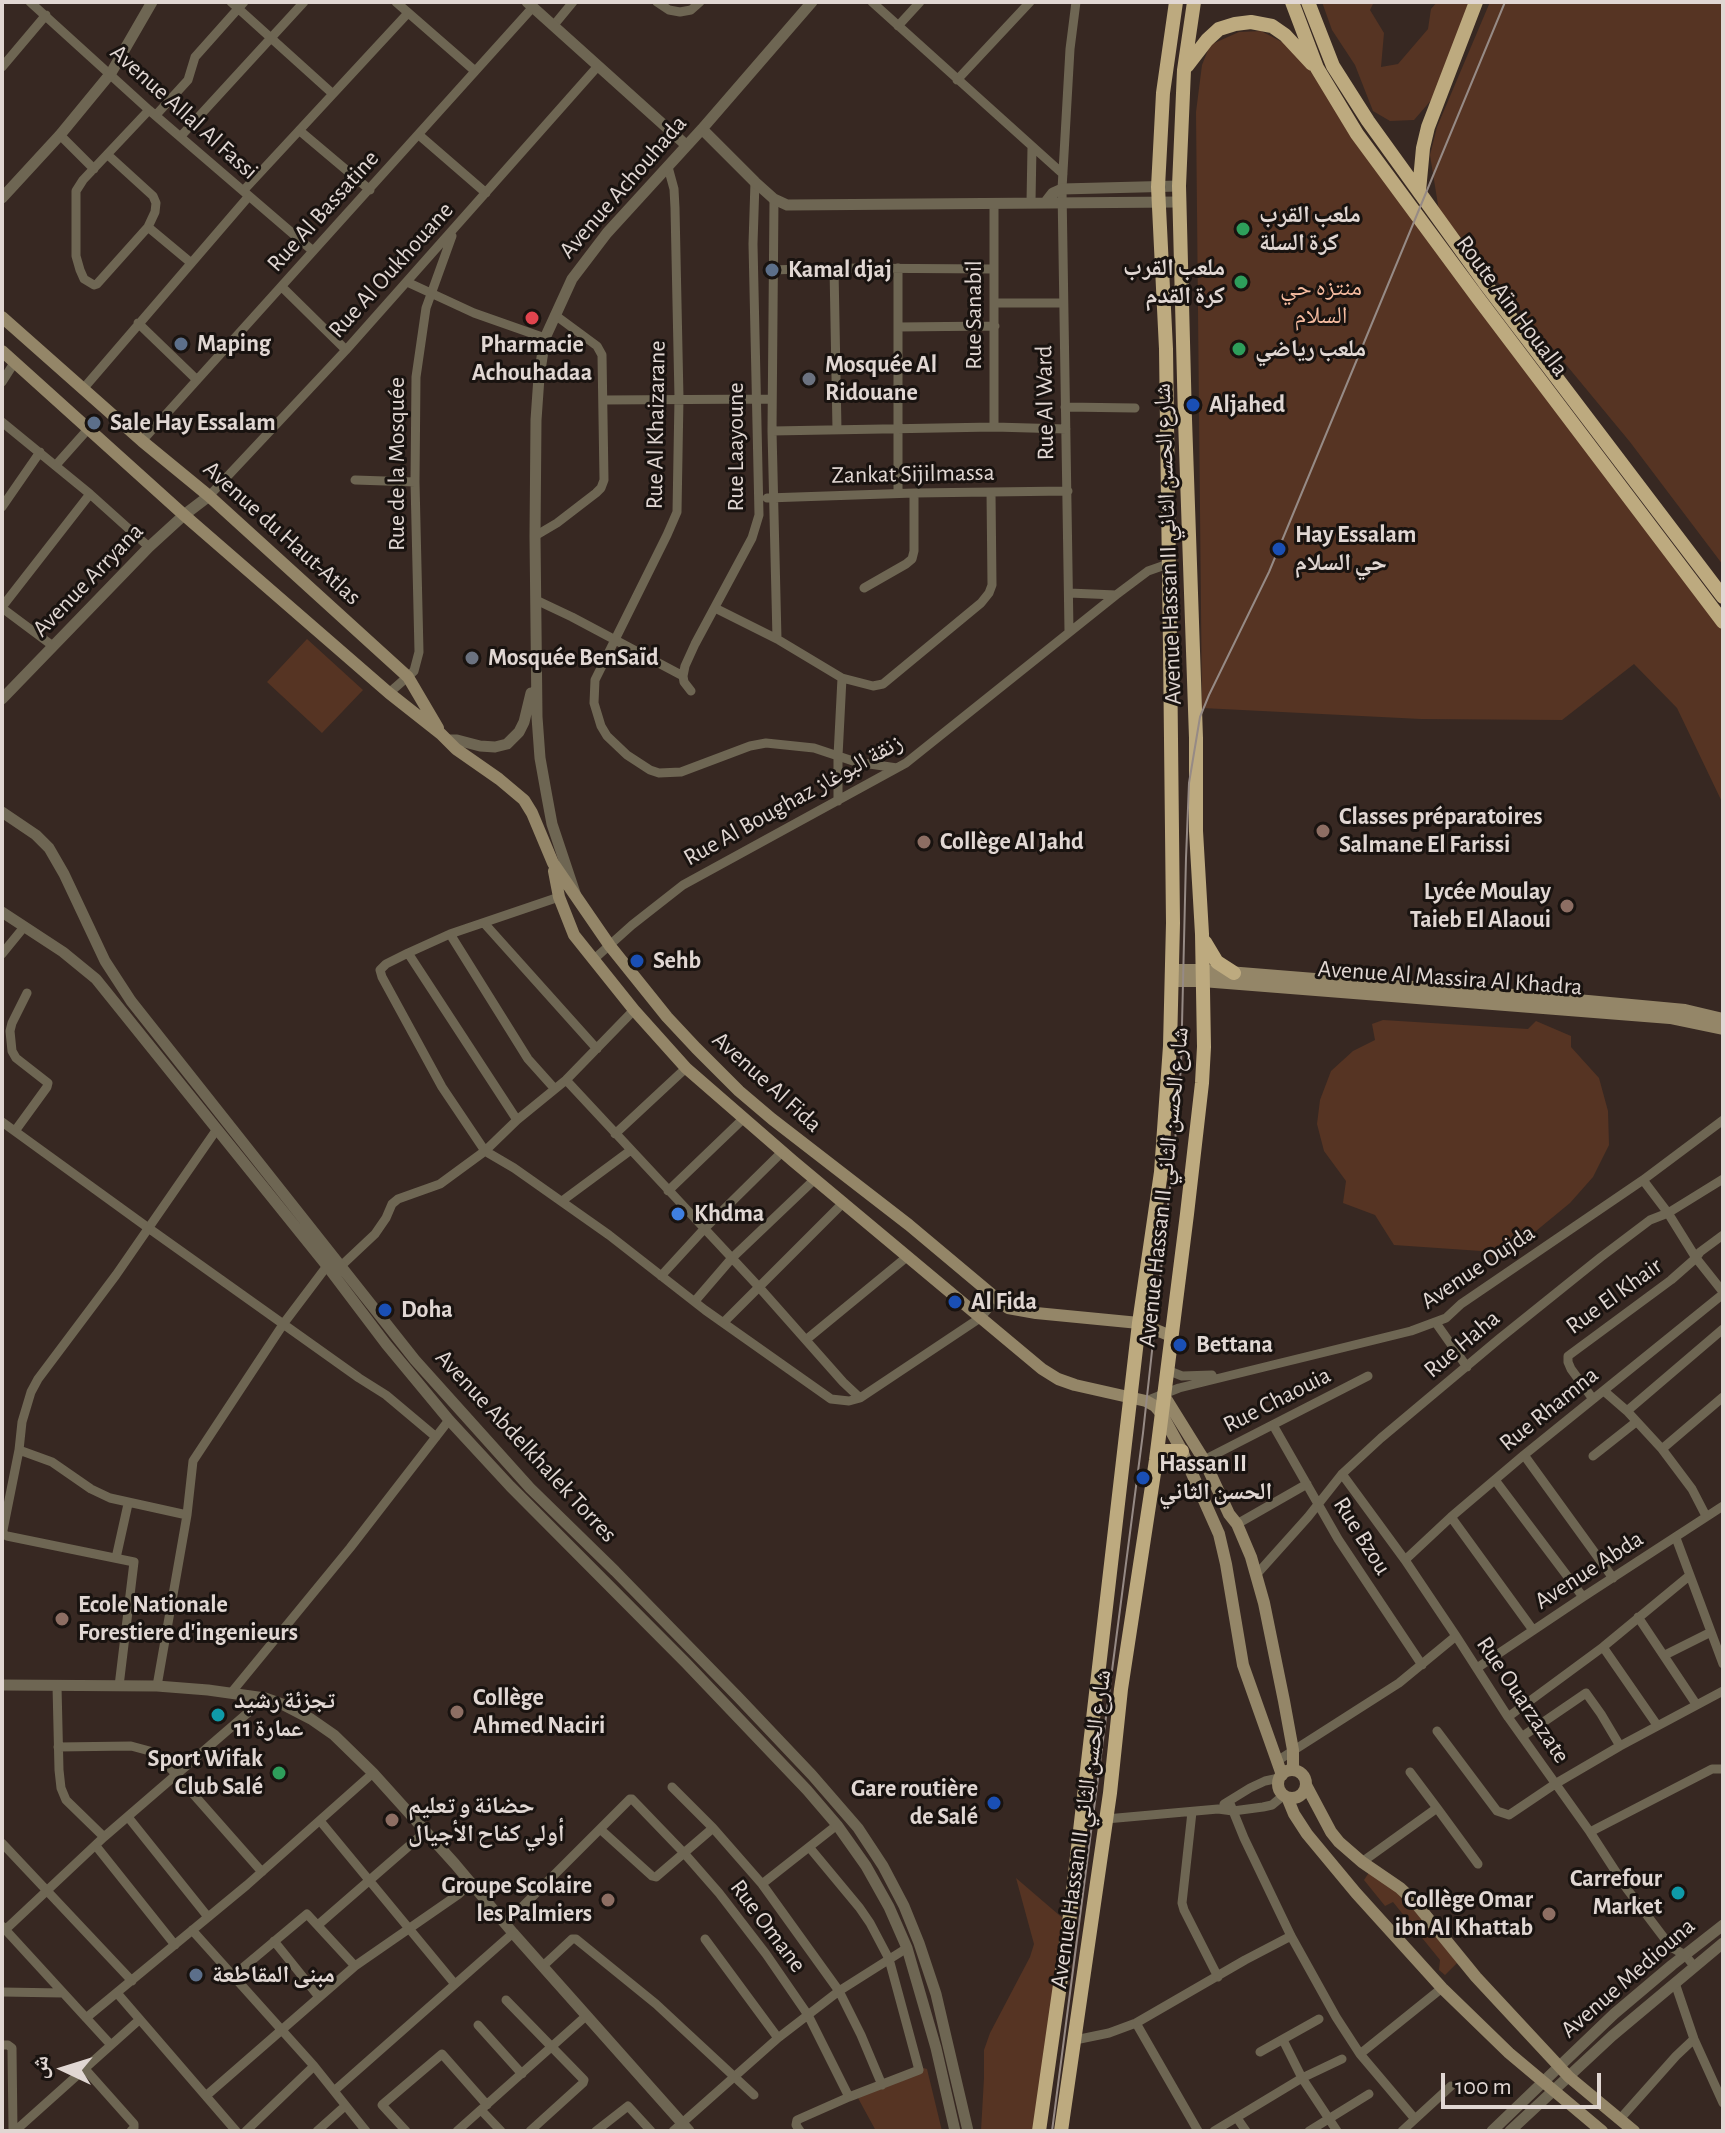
<!DOCTYPE html>
<meta charset="utf-8">
<style>
body{margin:0}
#map{position:relative;width:1725px;height:2133px;overflow:hidden;background:#372822;font-family:"Alegreya Sans","Noto Naskh Arabic",sans-serif}
canvas{display:block}
.frame{position:absolute;inset:0;border:4px solid #e1d7d3;pointer-events:none}
.north{position:absolute;left:24px;top:2029px;width:80px;height:80px;-webkit-text-stroke:6px #191310;paint-order:stroke;rotate:274deg;font-size:22px;font-weight:700;line-height:32px;text-align:center;color:#e1d7d3}
.north::after{content:'';display:block;margin:auto;width:28px;height:36px;background:#e1d7d3;clip-path:polygon(50% 0,100% 100%,50% 72%,0 100%)}
.scale{position:absolute;left:1441px;top:2073px;width:160px;height:36px;box-sizing:border-box;border:4px solid #e1d7d3;border-top:0;padding-left:10px;font-size:24px;line-height:28px;white-space:nowrap;color:#e1d7d3;-webkit-text-stroke:6px #191310;paint-order:stroke}
</style>
<div id="map">
<canvas width="1725" height="2133"></canvas>
<div class="frame"></div>
<div class="north">ش</div>
<div class="scale">100 m</div>
</div>
<script>
const c = document.querySelector('canvas').getContext('2d');
c.lineJoin = 'round';
function fill(path, color) {
  c.fillStyle = color;
  c.fill(path, 'evenodd');
}
function shape(rows) {
  const path = new Path2D();
  for (const r of rows) {
    if (r.length === 3) {
      path.moveTo(r[0] + r[2], r[1]);
      path.arc(r[0], r[1], r[2], 0, 2 * Math.PI);
      continue;
    }
    path.moveTo(r[0], r[1]);
    for (let i = 2; i < r.length; i += 2) path.lineTo(r[i], r[i + 1]);
  }
  return path;
}
function strokePath(path, color, width, dash) {
  c.strokeStyle = color;
  c.lineWidth = width;
  c.lineCap = dash ? 'butt' : 'round';
  c.setLineDash(dash || []);
  c.stroke(path);
}
function write(font, color, halo, rows, align = 'center') {
  c.font = font + ' "Alegreya Sans","Noto Naskh Arabic",sans-serif';
  c.lineWidth = 6;
  c.setLineDash([]);
  c.textBaseline = 'middle';
  c.strokeStyle = halo;
  c.fillStyle = color;
  for (const [text, x, y, turn = 0] of rows) {
    c.save();
    c.translate(x, y);
    c.rotate((+turn || 0) * Math.PI / 180);
    c.textAlign = isNaN(turn) ? turn : align;
    if (halo) c.strokeText(text, 0, 0);
    c.fillText(text, 0, 0);
    c.restore();
  }
}
const green = shape([
 [1322,2,1374,2,1370,10,1384,33,1381,67,1398,64,1428,29,1431,9,1437,2,1472,2,1433,98,1414,120,1390,121,1373,111,1355,65,1332,30],
 [1490,2,1723,2,1723,565,1630,442,1439,211,1430,155,1437,127],
 [1261,31,1284,43,1310,67,1723,613,1723,804,1677,708,1634,664,1562,720,1421,719,1202,708,1196,112,1202,65,1210,45,1239,32],
 [307,639,363,690,322,733,267,682],
 [1383,1020,1528,1029,1536,1021,1571,1036,1571,1047,1599,1078,1608,1111,1609,1145,1593,1177,1570,1203,1536,1231,1516,1239,1493,1258,1481,1251,1394,1245,1375,1215,1343,1203,1346,1181,1324,1151,1317,1124,1320,1100,1331,1071,1353,1051,1375,1040,1372,1024],
 [1370,1871,1400,1891,1458,1962,1445,1975,1439,1970,1440,1960,1393,1902,1385,1906,1364,1880],
 [1016,1878,1066,1921,1037,2131,981,2131,984,2078,984,2050,990,2033,1030,1957,1034,1944],
 [920,2067,927,2069,942,2131,876,2131,858,2098]
]);
const minor = shape([
 [30,2,149,110,313,251],
 [231,2,333,94],
 [396,2,475,71],
 [657,2,669,10,680,12,691,10,700,2],
 [872,2,1063,174],
 [554,25,573,2],
 [898,26,920,2],
 [2,67,46,15],
 [957,80,1030,2],
 [156,115,188,80,195,57,244,2],
 [300,131,370,190],
 [60,135,94,169],
 [419,135,486,193],
 [181,136,304,2],
 [108,155,153,196,156,203,155,212,148,227,97,284,94,285,84,279,80,270,76,256,76,191,83,180,149,110],
 [668,167,674,189,675,208,679,398,677,512,667,535,595,680,594,703,601,726,607,736,627,755,650,770,659,773,681,772,750,746,766,743,814,748,856,762,897,768],
 [243,191,408,13],
 [774,199,772,431,777,639],
 [1031,202,1032,147],
 [994,203,994,427],
 [148,227,190,262],
 [834,268,837,430],
 [898,268,898,493],
 [772,270,834,268,994,269],
 [407,282,474,313,545,338],
 [282,287,346,350],
 [994,303,1063,303],
 [138,323,197,380],
 [898,327,995,326],
 [2,382,14,363],
 [83,389,249,196],
 [603,400,772,399],
 [1065,407,1135,408],
 [2,422,90,494,149,547],
 [772,431,994,427,1066,429],
 [142,441,533,7],
 [56,465,89,428],
 [355,480,415,482],
 [209,496,346,350,598,66],
 [767,498,914,493,1068,491],
 [2,507,40,452],
 [535,536,557,523,596,493,601,488,604,480,602,355,597,346,555,315],
 [864,588,906,564,912,559,914,551,914,493],
 [1069,593,1116,595],
 [536,600,572,617,683,676],
 [2,607,90,494],
 [2,608,53,646],
 [715,608,777,639,842,678,873,686,883,684,981,603,989,593,992,585,991,492],
 [1069,631,1062,189,1070,49,1076,2],
 [691,691,684,682,683,676,685,666,695,644,752,538,759,515,753,244,755,182],
 [389,693,414,671,419,652,415,482,416,377,426,308,452,236],
 [838,801,838,756,842,678],
 [559,897,450,934,408,953,386,964,380,970,382,977,442,1087,485,1151,514,1168,609,1235,705,1310,831,1399,849,1401,860,1398,980,1318,997,1299],
 [484,923,597,1049],
 [450,934,528,1059,554,1088],
 [408,953,517,1120],
 [2,954,24,927],
 [593,960,632,925,683,885,906,763,1116,595,1148,571,1168,564],
 [566,1080,758,1286,843,1382,860,1398],
 [2,1122,147,1227,359,1378,386,1395,436,1437],
 [15,1131,47,1087,48,1083,16,1058,12,1051,10,1031,12,1023,27,993],
 [615,1134,686,1068],
 [1643,1180,1668,1213,1696,1258,1723,1292],
 [668,1191,743,1119],
 [562,1201,631,1150],
 [341,1266,375,1234,386,1218,392,1204,398,1199,440,1184,485,1151,517,1120,566,1080,634,1010],
 [661,1276,705,1228,782,1152],
 [695,1301,732,1258,815,1179],
 [724,1322,844,1202],
 [1436,1323,1467,1367],
 [807,1339,908,1256],
 [1167,1370,1182,1376,1212,1375],
 [1604,1391,1627,1411,1662,1449,1692,1489,1706,1516],
 [1593,1399,1571,1369,1568,1362,1568,1356,1671,1280,1696,1258,1700,1252,1723,1235],
 [1146,1401,1179,1388,1411,1331,1446,1318,1461,1304,1643,1180,1723,1120],
 [1627,1411,1723,1329],
 [1273,1425,1338,1539,1422,1665],
 [1662,1449,1723,1397],
 [19,1450,52,1462,91,1489,110,1498,187,1515],
 [1524,1455,1613,1578],
 [1593,1456,1636,1422],
 [1204,1460,1368,1376],
 [1342,1474,1405,1560,1456,1636,1508,1717,1590,1832,1627,1889,1671,1947,1685,1955,1694,1966],
 [1495,1480,1583,1597],
 [1451,1517,1533,1630],
 [1237,1524,1307,1484],
 [1676,1538,1723,1664],
 [116,1558,128,1504],
 [1405,1560,1451,1517,1524,1455,1723,1294],
 [1256,1575,1308,1517,1342,1474,1381,1438,1499,1339,1601,1257,1650,1220,1668,1213,1723,1179],
 [1638,1617,1696,1704],
 [1603,1647,1657,1725],
 [1665,1655,1711,1632],
 [1477,1668,1583,1597,1723,1506],
 [57,1686,59,1770,61,1788,66,1800,104,1837],
 [119,1686,134,1562,7,1536,3,1534,3,1530,19,1450,22,1422,31,1392,38,1379,116,1275,217,1129],
 [157,1686,187,1515,193,1461,284,1323,327,1266],
 [231,1693,350,1548,449,1420],
 [1508,1717,1603,1647,1689,1576],
 [1437,1731,1497,1811,1509,1815,1555,1784,1620,1746,1723,1691],
 [1523,1736,1586,1693,1601,1714,1620,1746],
 [58,1747,131,1746,157,1753,262,1872],
 [1277,1761,1399,1683,1456,1636],
 [672,1787,713,1828],
 [1229,1801,1244,1838,1291,1936,1336,2017,1360,2054,1415,2119],
 [1224,1804,1250,1788,1265,1781,1279,1778],
 [1437,1808,1478,1864],
 [1192,1812,1182,1903,1184,1910,1218,1977],
 [128,1817,208,1917],
 [1106,1819,1218,1809,1233,1811,1263,1807,1272,1805,1284,1795],
 [321,1822,454,1983],
 [600,1829,652,1876,656,1877,713,1828,762,1884,839,1991,861,2035,882,2085],
 [1590,1832,1712,1769,1723,1769],
 [2,1843,132,1981],
 [96,1846,175,1945],
 [1362,1862,1437,1808,1410,1772],
 [762,1884,837,1825],
 [505,1924,630,1799,632,1799,684,1853,719,1893,766,1954,808,2015,849,2097],
 [318,1925,425,1832],
 [2,1926,111,2045],
 [5,1930,104,1837,265,1698],
 [192,1930,314,2066,366,2131],
 [705,1939,778,2038],
 [274,1941,319,1997],
 [543,1966,572,1939,576,1939,656,2004,754,2095],
 [233,1976,307,1914,355,1966],
 [1675,1983,1694,2039,1723,2103],
 [2,1992,63,1993],
 [117,1993,236,2131],
 [506,2000,584,2080,583,2083,530,2131],
 [86,2018,247,1885,373,1773],
 [1136,2023,1198,2131],
 [478,2025,522,2074],
 [1075,2040,1109,2033,1136,2023,1245,1960,1291,1936],
 [1283,2040,1302,2078,1337,2131],
 [2,2045,8,2045,12,2048,13,2131],
 [1260,2052,1319,2019],
 [1360,2054,1442,1988],
 [85,2069,134,2124,134,2128,131,2131],
 [334,2091,513,1933],
 [207,2095,355,1966,459,1894,471,1883],
 [481,2110,501,2131],
 [1237,2118,1246,2131],
 [1620,2119,1676,2056,1694,2039],
 [15,2131,139,2020],
 [246,2131,314,2066],
 [317,2131,345,2106],
 [406,2131,382,2105,442,2054,487,2105],
 [457,2131,586,2016],
 [596,2131,628,2106,651,2131],
 [673,2131,778,2038,839,1991,907,1948],
 [800,2131,796,2125,797,2120,849,2097,919,2070,889,1959,870,1923,859,1907,810,1848],
 [1214,2131,1302,2078,1342,2059],
 [1309,2131,1369,2094],
 [1402,2131,1451,2086]
]);
const tertiary = shape([
 [527,2,686,145],
 [702,129,755,182,774,199,787,205,1179,202],
 [2,198,60,135,111,73,152,2],
 [1046,202,1053,193,1062,189,1179,186],
 [2,699,149,547,184,515,209,496],
 [447,740,457,740,480,746,495,747,507,744,519,732,524,722,531,693],
 [2,812,36,835,49,848,64,874,105,961,131,1001,415,1360,530,1488,615,1571,739,1698,812,1775,858,1828,883,1866,904,1906,919,1943,936,1994,968,2131],
 [575,893,552,824,547,797,540,758,537,717,535,536,536,420,539,377,545,338,572,279,607,233,702,129,812,2],
 [2,912,63,952,96,979,327,1266,386,1344,449,1420,510,1486,686,1663,807,1790,837,1825,866,1866,889,1907,907,1948,936,2048,955,2131],
 [2,1685,157,1686,208,1690,265,1698,282,1704,311,1719,334,1735,373,1773,455,1864,513,1933,689,2131],
 [1492,2131,1614,2014,1672,1965,1723,1925],
 [1510,2131,1612,2036,1723,1943]
]);
const secondary = shape([
 [2,317,142,441,209,496,408,677,438,728],
 [2,351,184,515,389,693,441,734,456,749,499,779,524,800,532,813,553,863,610,946,667,1017,696,1048,739,1091,772,1119,909,1225,1008,1308,1036,1313,1139,1323,1171,1336],
 [554,871,559,897,574,935,634,1010,686,1068,793,1161,1042,1369,1058,1379,1075,1385,1146,1401,1155,1406,1161,1413,1182,1451,1219,1534,1226,1564,1243,1665,1282,1775],
 [1172,970,1203,970,1588,1001,1685,1010,1723,1019],
 [1172,981,1202,981,1670,1018,1723,1029],
 [1163,1394,1204,1460,1229,1514,1237,1524,1251,1557,1264,1603,1284,1701,1293,1750,1293,1770],
 [1292,1784,14],
 [1306,1785,1331,1832,1339,1842,1362,1862,1400,1888,1414,1901,1476,1977,1569,2077,1634,2131],
 [1287,1797,1294,1814,1307,1834,1356,1893,1442,1988,1509,2053,1602,2131]
]);
const trunk = shape([
 [1292,2,1317,68,1357,134,1478,298,1723,622],
 [1308,2,1333,66,1368,121,1484,282,1723,597],
 [1187,66,1207,40,1219,29,1235,24,1251,22,1272,26,1285,35,1312,64],
 [1419,191,1423,148,1428,127,1476,2],
 [1205,942,1217,962,1234,973],
 [1156,1460,1166,1451,1182,1451],
 [1039,2131,1071,1908,1139,1323,1161,1172,1170,1046,1173,923,1170,648,1166,349,1158,187,1163,93,1176,2],
 [1061,2131,1110,1793,1121,1689,1156,1460,1187,1214,1202,1083,1204,1047,1202,934,1196,831,1196,738,1185,419,1179,186,1184,70,1194,2]
]);
const tram = shape([
 [1052,2131,1143,1433,1175,1142,1181,1066,1186,858,1189,783,1200,717,1209,695,1269,572,1505,2]
]);
const markers = [
 [1243,229,8,"#2e9e5b"],
 [772,270,8,"#5c6f8a"],
 [1241,282,8,"#2e9e5b"],
 [532,318,8,"#e0444e"],
 [181,344,8,"#5c6f8a"],
 [1239,349,8,"#2e9e5b"],
 [809,379,8,"#6b7280"],
 [1193,405,8,"#1a4fb4"],
 [94,423,8,"#5c6f8a"],
 [1279,549,8,"#1a4fb4"],
 [472,658,8,"#6b7280"],
 [1323,831,8,"#8d6e63"],
 [924,842,8,"#8d6e63"],
 [1567,906,8,"#8d6e63"],
 [637,961,8,"#1a4fb4"],
 [678,1214,8,"#3f7fe0"],
 [955,1302,8,"#1a4fb4"],
 [385,1310,8,"#1a4fb4"],
 [1180,1345,8,"#1a4fb4"],
 [1143,1478,8,"#1a4fb4"],
 [62,1619,8,"#8d6e63"],
 [457,1712,8,"#8d6e63"],
 [218,1715,8,"#0f9aa8"],
 [279,1773,8,"#2e9e5b"],
 [994,1803,8,"#1a4fb4"],
 [392,1820,8,"#8d6e63"],
 [1678,1893,8,"#0f9aa8"],
 [608,1900,8,"#8d6e63"],
 [1549,1914,8,"#8d6e63"],
 [196,1975,8,"#5c6f8a"]
];
const streetNames = [
 ["Avenue Allal Al Fassi",184,112,42],
 ["Avenue Achouhada",623,187,-49],
 ["Rue Al Bassatine",323,211,-48],
 ["Rue Al Oukhouane",391,270,-48],
 ["Route Aïn Houalla",1512,306,53],
 ["Rue Sanabil",974,315,-90],
 ["Rue Al Ward",1045,403,-91],
 ["Rue Al Khaizarane",656,425,-89],
 ["Rue Laayoune",736,447,-90],
 ["Rue de la Mosquée",397,464,-90],
 ["Zankat Sijilmassa",913,474,-1],
 ["Avenue du Haut-Atlas",282,533,42],
 ["Avenue Hassan II شارع الحسن الثاني",1168,544,-92],
 ["Avenue Arryana",88,580,-46],
 ["Rue Al Boughaz زنقة البوغاز",793,800,-29],
 ["Avenue Al Massira Al Khadra",1450,978,4],
 ["Avenue Al Fida",767,1082,42],
 ["Avenue Hassan II شارع الحسن الثاني",1164,1187,-84],
 ["Avenue Oujda",1478,1267,-34],
 ["Rue El Khair",1614,1296,-36],
 ["Rue Haha",1462,1344,-40],
 ["Rue Chaouia",1277,1400,-27],
 ["Rue Rhamna",1549,1409,-39],
 ["Avenue Abdelkhalek Torres",526,1446,47],
 ["Rue Bzou",1362,1536,58],
 ["Avenue Abda",1589,1570,-33],
 ["Rue Ouarzazate",1523,1700,56],
 ["Avenue Hassan II شارع الحسن الثاني",1081,1829,-82],
 ["Rue Omane",768,1926,53],
 ["Avenue Mediouna",1628,1978,-41]
];
const poiNames = [
 ["ملعب القرب",1259,215],
 ["كرة السلة",1259,243],
 ["ملعب القرب",1225,268,"right"],
 ["كرة القدم",1225,296,"right"],
 ["Kamal djaj",788,270],
 ["Maping",197,344],
 ["Pharmacie",532,345,"center"],
 ["Achouhadaa",532,373,"center"],
 ["ملعب رياضي",1255,349],
 ["Mosquée Al",825,365],
 ["Ridouane",825,393],
 ["Aljahed",1209,405],
 ["Sale Hay Essalam",110,423],
 ["Hay Essalam",1295,535],
 ["حي السلام",1295,563],
 ["Mosquée BenSaïd",488,658],
 ["Classes préparatoires",1339,817],
 ["Salmane El Farissi",1339,845],
 ["Collège Al Jahd",940,842],
 ["Lycée Moulay",1551,892,"right"],
 ["Taieb El Alaoui",1551,920,"right"],
 ["Sehb",653,961],
 ["Khdma",694,1214],
 ["Al Fida",971,1302],
 ["Doha",401,1310],
 ["Bettana",1196,1345],
 ["Hassan II",1159,1464],
 ["الحسن الثاني",1159,1492],
 ["Ecole Nationale",78,1605],
 ["Forestiere d'ingenieurs",78,1633],
 ["Collège",473,1698],
 ["Ahmed Naciri",473,1726],
 ["تجزئة رشيد",234,1701],
 ["عمارة 11",234,1729],
 ["Sport Wifak",263,1759,"right"],
 ["Club Salé",263,1787,"right"],
 ["Gare routière",978,1789,"right"],
 ["de Salé",978,1817,"right"],
 ["حضانة و تعليم",408,1806],
 ["أولي كفاح الأجيال",408,1834],
 ["Carrefour",1662,1879,"right"],
 ["Market",1662,1907,"right"],
 ["Groupe Scolaire",592,1886,"right"],
 ["les Palmiers",592,1914,"right"],
 ["Collège Omar",1533,1900,"right"],
 ["ibn Al Khattab",1533,1928,"right"],
 ["مبنى المقاطعة",212,1975]
];
const parkNames = [
 ["منتزه حي",1321,288],
 ["السلام",1321,316]
];
fill(green, '#563423');
strokePath(minor, '#6e6653', 9);
strokePath(tertiary, '#6e6653', 11);
strokePath(secondary, '#948668', 12);
strokePath(trunk, '#bdaa7f', 14);
strokePath(tram, '#968a85', 2);
for (const [x, y, r, color] of markers) {
  const dot = new Path2D();
  dot.arc(x, y, r, 0, 2 * Math.PI);
  c.fillStyle = color;
  c.fill(dot);
  strokePath(dot, '#191310', 3);
}
write('24px', '#e1d7d3', '#191310', streetNames);
write('bold 24px', '#e1d7d3', '#191310', poiNames, 'left');
write('24px', '#f7bda1', '#191310', parkNames);
</script>
